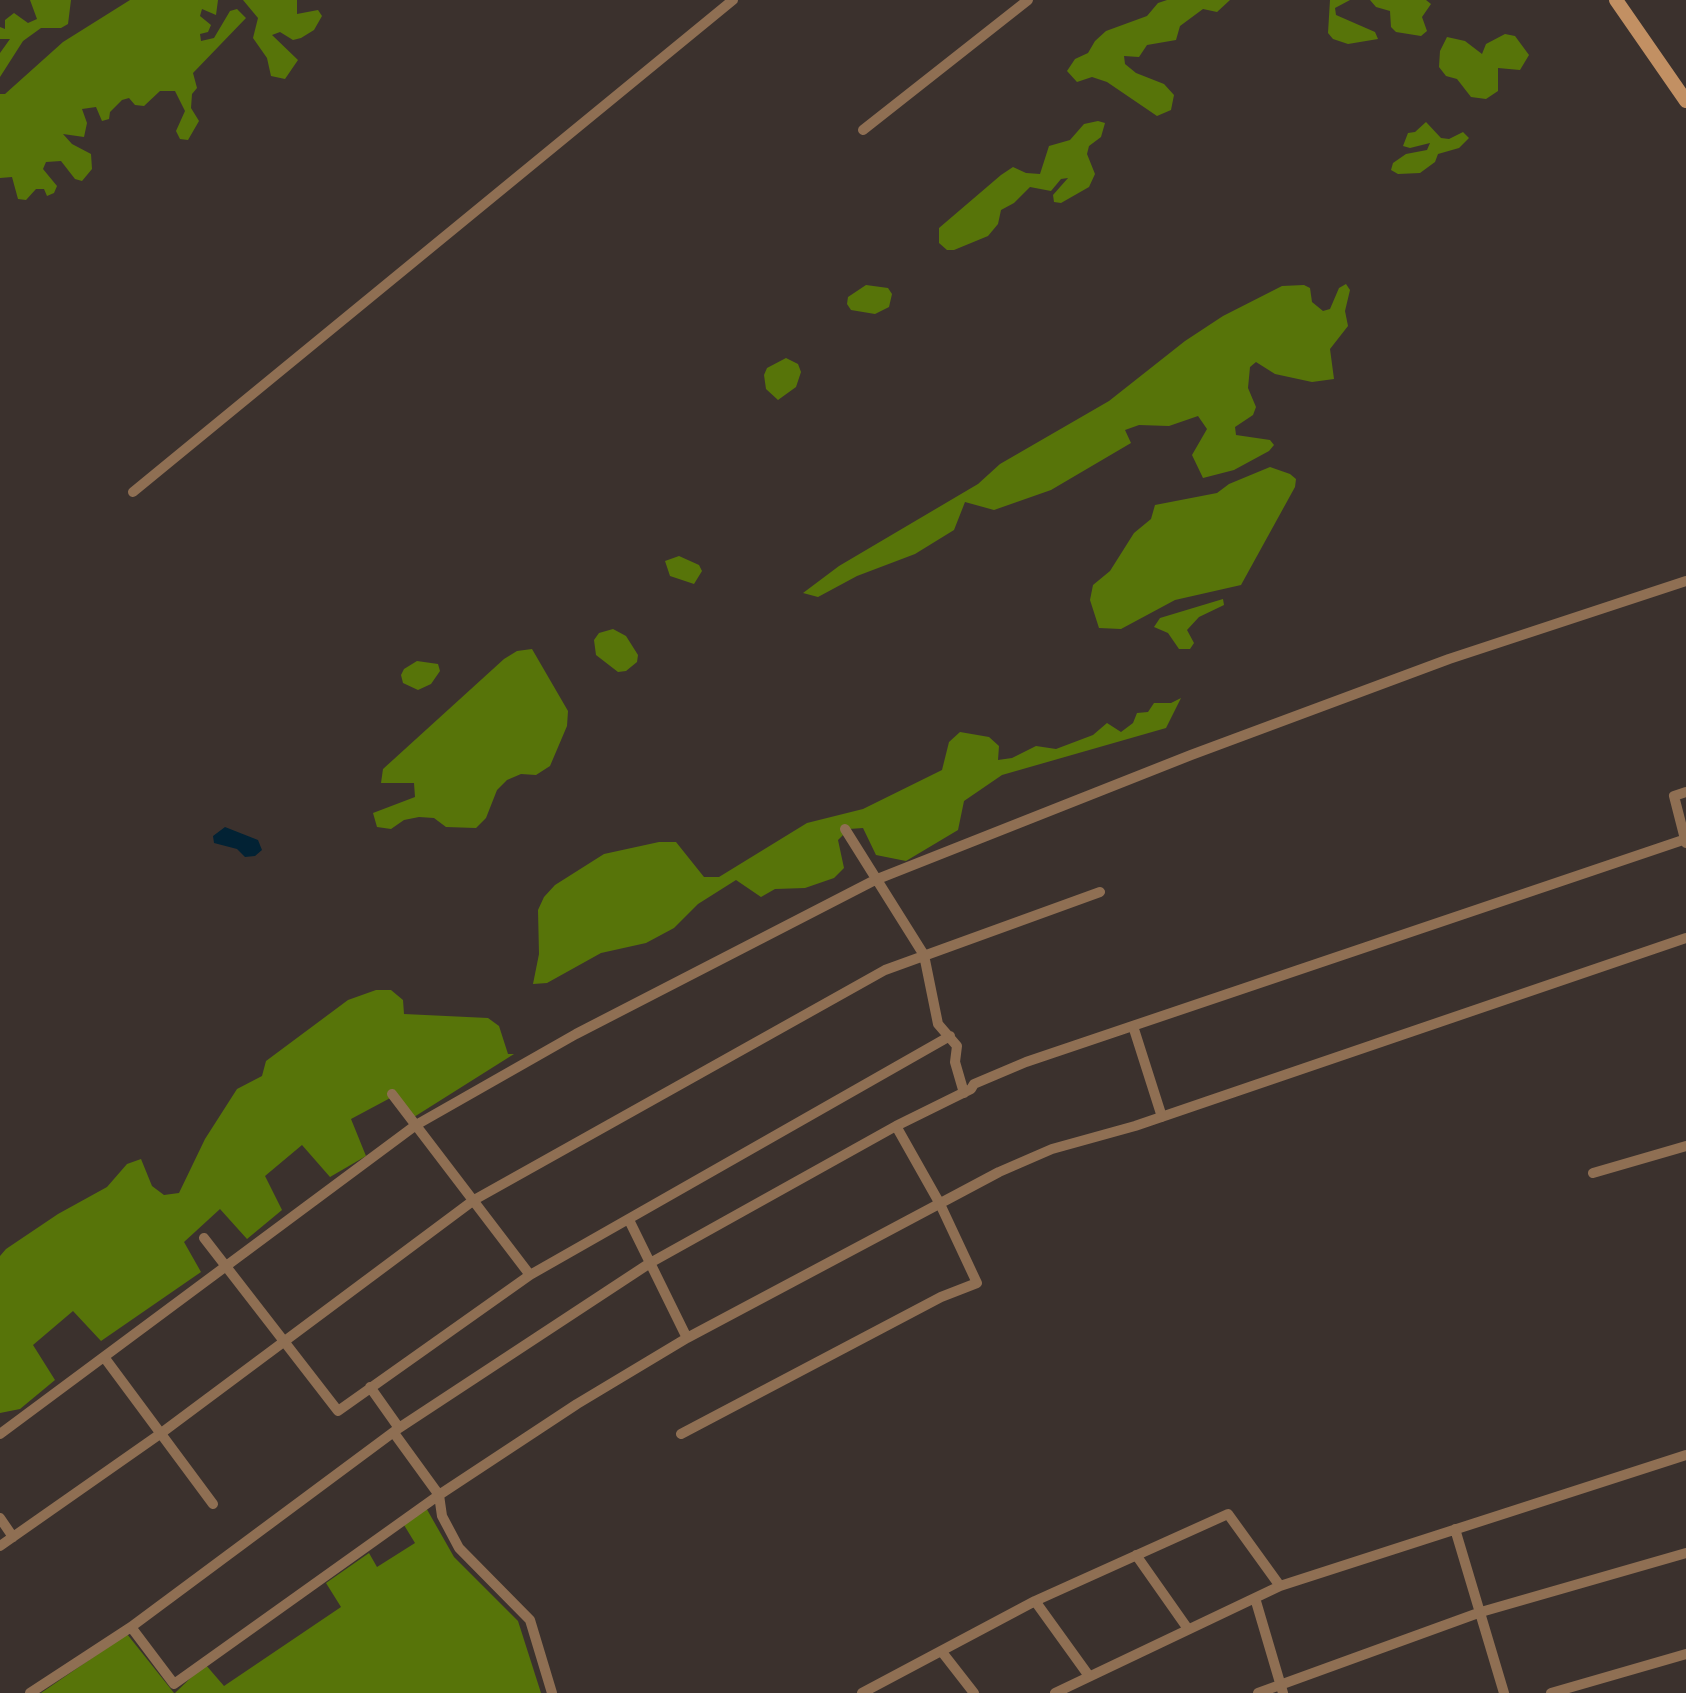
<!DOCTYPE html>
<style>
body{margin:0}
canvas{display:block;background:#3b312d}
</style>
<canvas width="1686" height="1693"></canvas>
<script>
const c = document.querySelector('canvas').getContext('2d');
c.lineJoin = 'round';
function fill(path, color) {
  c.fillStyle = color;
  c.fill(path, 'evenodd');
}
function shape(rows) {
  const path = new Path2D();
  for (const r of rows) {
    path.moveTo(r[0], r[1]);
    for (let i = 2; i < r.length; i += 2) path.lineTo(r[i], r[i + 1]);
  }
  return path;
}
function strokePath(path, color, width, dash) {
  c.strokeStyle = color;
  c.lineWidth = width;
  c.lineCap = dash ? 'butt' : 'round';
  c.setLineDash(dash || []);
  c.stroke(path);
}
const forest = shape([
 [30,0,71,0,68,24,61,28,41,28,23,41,0,77,0,53,10,39,0,39,0,27,5,29,5,20,14,13,28,23,37,19],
 [130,0,218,0,216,15,202,9,200,16,211,25,208,32,200,34,201,41,214,38,230,11,237,9,246,18,193,73,197,88,192,94,191,108,199,121,188,140,180,139,176,131,185,111,175,91,160,91,144,106,135,105,129,98,122,100,110,112,109,119,102,121,96,107,82,109,87,123,84,137,63,134,72,144,91,154,92,169,82,181,75,179,61,161,46,162,43,169,57,186,54,193,47,196,44,189,36,189,26,200,18,199,12,177,0,178,0,94,5,94,63,42],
 [243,0,297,0,297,14,318,10,322,16,314,30,301,38,293,40,280,32,272,35,298,60,285,79,271,76,267,58,253,38,258,18],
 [1167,0,1230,0,1217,12,1203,9,1180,26,1176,40,1147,45,1139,57,1124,56,1125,64,1136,73,1164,84,1174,95,1171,110,1157,116,1107,82,1092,77,1077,82,1067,71,1075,59,1088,53,1095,41,1106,31,1147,16,1158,3],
 [1330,0,1350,0,1335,8,1336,15,1375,32,1378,39,1348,44,1333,39,1328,33],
 [1370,0,1426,0,1431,4,1422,17,1427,31,1421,36,1396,32,1391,27,1390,11,1376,7],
 [1505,34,1515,36,1529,55,1520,70,1498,68,1498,91,1486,99,1471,97,1457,79,1446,76,1439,67,1440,51,1447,37,1465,41,1482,54,1486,44],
 [1098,121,1105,123,1101,137,1089,146,1087,154,1095,174,1089,187,1061,203,1054,202,1053,195,1068,178,1061,179,1051,191,1030,187,1014,203,1001,210,998,224,988,236,954,250,947,250,939,243,939,228,1001,175,1013,167,1026,173,1040,174,1049,146,1070,140,1084,124],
 [1426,122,1441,138,1449,139,1463,132,1469,138,1459,148,1438,154,1435,162,1420,173,1398,174,1391,170,1393,163,1406,154,1427,150,1430,143,1410,148,1403,146,1408,133,1415,132],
 [1346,284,1350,290,1345,311,1348,326,1330,349,1334,379,1312,382,1275,374,1256,362,1250,367,1248,388,1256,407,1253,415,1235,427,1236,435,1270,440,1274,445,1269,451,1234,470,1203,478,1192,455,1207,429,1198,416,1169,426,1139,425,1125,430,1131,443,1051,490,994,510,965,502,954,530,915,554,857,576,818,597,803,593,839,566,978,484,1000,464,1109,401,1185,341,1223,316,1282,286,1304,285,1310,288,1312,302,1323,311,1330,309,1339,288],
 [866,285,888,288,892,294,889,307,875,314,851,310,847,304,848,297],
 [786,358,798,364,801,372,796,387,778,400,766,389,764,375,767,368],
 [1270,467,1290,474,1296,479,1295,487,1241,585,1175,600,1121,629,1099,628,1090,600,1093,585,1110,571,1134,533,1151,519,1155,505,1217,493,1229,484],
 [679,556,699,565,702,571,694,584,670,576,665,561],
 [1223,599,1224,605,1199,617,1187,630,1194,643,1190,649,1179,649,1168,633,1154,627,1160,618],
 [613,629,626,636,638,655,637,662,626,671,618,672,596,655,594,640,599,633],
 [532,649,568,711,567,726,550,766,536,775,521,774,507,780,497,790,486,818,476,828,446,827,434,818,419,817,404,820,391,829,377,827,373,813,415,797,414,783,381,783,383,769,504,659,517,651],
 [417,661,438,664,440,671,431,684,418,690,403,683,401,675,404,669],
 [1181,698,1166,728,1002,775,964,801,958,830,906,861,876,855,863,828,849,829,838,840,844,868,834,878,805,888,775,889,761,897,736,880,698,904,674,928,646,943,601,953,547,983,533,984,539,954,538,910,544,897,555,885,604,854,659,842,676,842,704,877,719,877,807,823,863,809,942,770,949,742,960,732,989,737,999,746,998,760,1012,758,1036,746,1056,749,1093,735,1107,723,1121,732,1133,723,1137,713,1148,712,1154,703,1171,703],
 [376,990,391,990,403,1000,404,1014,488,1018,499,1026,508,1054,514,1054,414,1117,394,1096,351,1119,366,1156,330,1177,302,1145,265,1176,282,1210,247,1239,220,1209,184,1242,201,1272,101,1341,73,1311,33,1345,55,1380,20,1409,0,1413,0,1256,6,1249,58,1214,107,1187,127,1164,141,1159,152,1186,164,1195,179,1193,205,1139,237,1089,262,1076,266,1061,348,1000],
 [425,1506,454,1557,518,1621,541,1693,175,1693,205,1664,224,1686,341,1607,326,1583,369,1553,377,1567,415,1543,404,1525],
 [127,1634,174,1693,41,1693]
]);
const water = shape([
 [225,827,258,840,262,850,255,856,245,857,237,849,214,843,213,836]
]);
const street = shape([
 [863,130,1028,0],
 [133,492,733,0],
 [1686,792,1674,796,1686,843],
 [845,829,924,955,938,1024,957,1046,955,1062,964,1093],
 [1133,1026,1162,1117],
 [392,1094,530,1275],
 [1593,1173,1686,1146],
 [629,1220,687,1338],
 [204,1238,338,1411,530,1275,950,1036],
 [104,1357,213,1504],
 [370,1387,399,1428],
 [394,1433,439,1495,442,1516,459,1548,530,1620,552,1693],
 [0,1434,416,1125,576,1034,875,880,1191,755,1449,659,1686,581],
 [681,1434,941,1297,977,1283,940,1204,896,1126],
 [0,1518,13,1537],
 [1455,1529,1504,1693],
 [0,1546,160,1434,474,1200,885,970,1100,892],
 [1136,1555,1188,1629],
 [1255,1598,1283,1693],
 [1035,1601,1089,1676],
 [131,1627,174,1684,439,1495,577,1404,687,1338,999,1172,1052,1149,1135,1126,1686,938],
 [942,1652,974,1693],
 [30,1693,131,1627,399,1428,650,1263,896,1126,971,1089,974,1084,1026,1062,1686,839],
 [862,1693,1035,1601,1228,1514,1280,1586],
 [1055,1693,1280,1586,1686,1455],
 [1258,1693,1481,1612,1686,1553],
 [1551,1693,1686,1654]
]);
const secondary = shape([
 [1616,0,1686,101]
]);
fill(forest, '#577409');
fill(water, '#022234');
strokePath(street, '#8f6f53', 10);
strokePath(secondary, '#c29063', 14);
</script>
